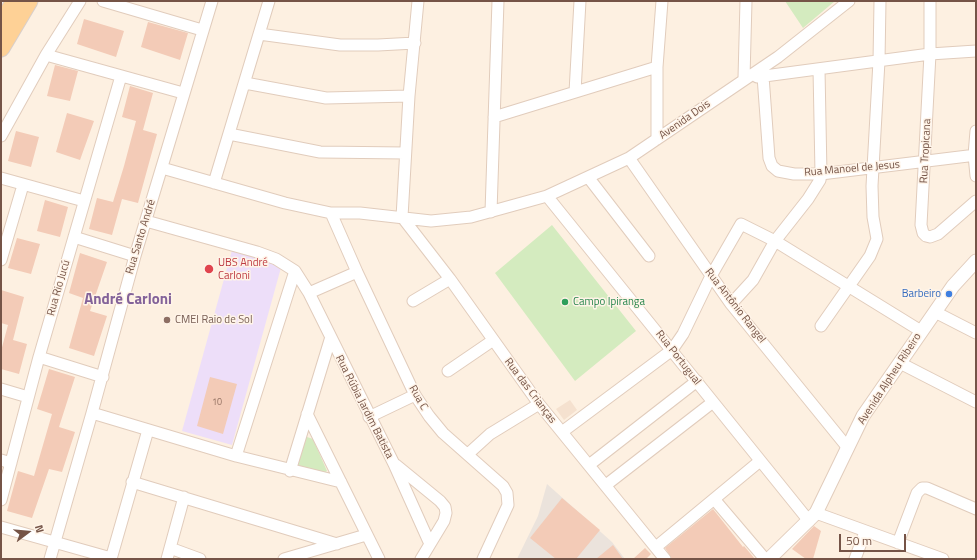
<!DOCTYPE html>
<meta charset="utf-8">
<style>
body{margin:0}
#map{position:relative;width:977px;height:560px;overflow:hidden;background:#fdf0e1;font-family:"Titillium Web",sans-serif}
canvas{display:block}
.frame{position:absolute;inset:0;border:2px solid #755447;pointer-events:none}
.north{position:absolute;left:8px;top:512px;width:40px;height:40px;-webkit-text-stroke:3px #fff4e8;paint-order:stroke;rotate:74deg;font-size:11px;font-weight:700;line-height:16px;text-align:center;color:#755447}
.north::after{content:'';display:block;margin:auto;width:14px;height:18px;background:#755447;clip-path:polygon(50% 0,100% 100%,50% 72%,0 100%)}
.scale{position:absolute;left:839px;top:534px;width:67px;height:18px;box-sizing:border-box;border:2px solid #755447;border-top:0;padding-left:5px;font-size:12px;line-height:14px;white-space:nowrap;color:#755447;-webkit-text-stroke:3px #fff4e8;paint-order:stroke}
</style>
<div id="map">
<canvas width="977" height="560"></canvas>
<div class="frame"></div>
<div class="north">N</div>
<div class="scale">50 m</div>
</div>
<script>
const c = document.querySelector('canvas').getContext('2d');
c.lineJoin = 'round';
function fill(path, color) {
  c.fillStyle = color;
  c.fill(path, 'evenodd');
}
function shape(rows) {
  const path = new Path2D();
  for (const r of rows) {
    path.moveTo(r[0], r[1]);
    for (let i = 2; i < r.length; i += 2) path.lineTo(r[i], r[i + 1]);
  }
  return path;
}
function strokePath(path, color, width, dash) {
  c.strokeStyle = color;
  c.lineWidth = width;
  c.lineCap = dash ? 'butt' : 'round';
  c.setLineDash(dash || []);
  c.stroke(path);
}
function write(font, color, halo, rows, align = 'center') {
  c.font = font + ' "Titillium Web",sans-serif';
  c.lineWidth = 3;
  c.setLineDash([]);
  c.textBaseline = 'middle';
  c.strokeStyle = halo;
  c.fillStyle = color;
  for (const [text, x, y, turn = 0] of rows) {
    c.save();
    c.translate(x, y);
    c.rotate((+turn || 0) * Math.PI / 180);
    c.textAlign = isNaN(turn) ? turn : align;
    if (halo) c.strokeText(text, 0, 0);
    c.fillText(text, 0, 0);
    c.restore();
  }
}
const residential = shape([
 [570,400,577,410,564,420,556,409]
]);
const industrial = shape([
 [547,484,612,542,625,559,517,559,538,516]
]);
const education = shape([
 [232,250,282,264,232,445,182,431]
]);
const green = shape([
 [785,1,835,1,803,28],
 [552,225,636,331,575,381,495,273],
 [304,436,313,439,327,471,323,474,294,467]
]);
const building = shape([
 [84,19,124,31,116,57,77,44],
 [148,22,188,33,180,60,141,47],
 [55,65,78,71,70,101,47,96],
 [130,86,153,93,143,130,157,134,138,203,122,199,112,235,89,229,97,198,113,202,124,166,136,121,122,117],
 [67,113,94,121,80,160,56,152],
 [16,131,39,137,31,167,8,161],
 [45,200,68,207,60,237,37,231],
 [17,238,40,244,31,274,8,268],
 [80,253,107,262,90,311,107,316,94,356,69,348,83,298,69,293],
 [1,290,24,297,13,340,27,344,19,374,1,369,1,351,8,325,1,323],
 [49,369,75,377,59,427,75,432,62,472,49,469,32,518,7,511,18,471,34,476,52,414,37,409],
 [210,377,237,384,223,434,197,426],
 [562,498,600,530,576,559,556,559,530,538],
 [713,509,743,547,744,546,755,559,672,559,665,548],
 [814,526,821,531,813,559,806,559,792,549],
 [613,545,623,559,596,559],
 [645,548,651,554,646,559,633,559]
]);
const minor = shape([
 [103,1,202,30],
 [930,1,930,54,921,225,923,233,926,236,930,237,938,234,976,201],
 [259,34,340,45,378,45,415,43],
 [46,55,183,93],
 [763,76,769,158,772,166,778,171,794,174,821,174,976,155],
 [757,77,930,54,976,51],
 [744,78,746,1],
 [245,83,326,98,409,96],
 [575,92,580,1],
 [494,117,657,67],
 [976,131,974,155,976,176],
 [229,134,320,152,405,153],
 [1,136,46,55,80,1],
 [657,139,657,67,662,1],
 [629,158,731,304,848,448],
 [162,168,285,203,331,213,360,213,431,221,471,217,547,196,629,158,778,57,849,1],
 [588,177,649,256],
 [1,178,84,201],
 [214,183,269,1],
 [547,196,809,521],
 [491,212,498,1],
 [331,213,357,272,415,395,429,416,443,433,503,486,507,493,508,505,483,559],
 [402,217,450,279,539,404,665,559],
 [402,217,409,96,418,1],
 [146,221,257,252,276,259,295,271,309,293,394,464,430,544],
 [74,237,135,256],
 [1,260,23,185],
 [309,293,357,272],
 [413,301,450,279],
 [731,304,753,280,775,241,808,199,820,180,821,174,819,69],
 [935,312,976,333],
 [821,326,870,256,877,239,873,217,872,186,879,61,880,1],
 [39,357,103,377],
 [900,363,976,402],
 [448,371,492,341],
 [1,389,28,397],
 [92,413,236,456,341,482],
 [307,414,379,559],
 [369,417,415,395],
 [562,432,672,350,683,334,711,276,741,224,775,241,921,331],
 [468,454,490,434,539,404],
 [236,456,295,271],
 [1,460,11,463],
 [396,465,440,501,445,507,446,513,444,521,421,559],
 [589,465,697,381],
 [290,471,330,340],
 [132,482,337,544],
 [606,485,713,402],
 [714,499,765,559],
 [1,500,39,357,121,76],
 [816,513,943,559],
 [1,527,111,558],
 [898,543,917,493,922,488,927,488,976,509],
 [656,547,760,461],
 [170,548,200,559],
 [50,559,92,413,135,256,212,1],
 [111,559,148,430],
 [167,559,184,497],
 [284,559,366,535],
 [855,559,865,532]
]);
const tertiary = shape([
 [769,559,816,513,863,416,953,286,976,261]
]);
const primary = shape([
 [1,24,15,1],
 [1,48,29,1]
]);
const markers = [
 [209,269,5,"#e0444e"],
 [949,294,4,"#3f7fe0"],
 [565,302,4,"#2e9e5b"],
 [167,320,4,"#8d6e63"]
];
const numberNames = [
 ["10",217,403]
];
const streetNames = [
 ["Avenida Dois",685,120,-35],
 ["Rua Tropicana",926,151,-87],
 ["Rua Manoel de Jesus",852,169,-5],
 ["Rua Santo André",141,237,-73],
 ["Rua Rio Jucú",59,288,-74],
 ["Rua Antônio Rangel",735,306,52],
 ["Rua Portugual",678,358,52],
 ["Avenida Alpheu Ribeiro",890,379,-57],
 ["Rua das Crianças",530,391,53],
 ["Rua C",418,398,60],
 ["Rua Rúbia Jardim Batista",364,407,63]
];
const healthNames = [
 ["UBS André",218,263],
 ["Carloni",218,276]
];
const shopNames = [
 ["Barbeiro",941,294]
];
const leisureNames = [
 ["Campo Ipiranga",573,302]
];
const educationNames = [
 ["CMEI Raio de Sol",175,320]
];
const districtNames = [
 ["André Carloni",128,300]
];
fill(residential, '#f5e1cf');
fill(industrial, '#ebe3dc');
fill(education, '#eddef9');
fill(green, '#d4ebbf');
fill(building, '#f3cbb7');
strokePath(minor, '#e1ccbc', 13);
strokePath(tertiary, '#e1ccbc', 15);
strokePath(primary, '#d8cfcb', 19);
strokePath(minor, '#fff', 11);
strokePath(tertiary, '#fff', 13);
strokePath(primary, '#fed196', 17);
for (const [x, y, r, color] of markers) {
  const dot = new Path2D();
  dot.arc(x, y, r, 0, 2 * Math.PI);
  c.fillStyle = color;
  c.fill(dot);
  strokePath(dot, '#fff4e8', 1.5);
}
write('9px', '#947263', null, numberNames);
write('11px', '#755447', '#fff4e8', streetNames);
write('11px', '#be3a42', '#fff4e8', healthNames, 'left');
write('11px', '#366cbe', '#fff4e8', shopNames, 'right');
write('11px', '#27864d', '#fff4e8', leisureNames, 'left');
write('11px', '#785e54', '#fff4e8', educationNames, 'left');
write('bold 15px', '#836299', '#fff4e8', districtNames);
</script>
